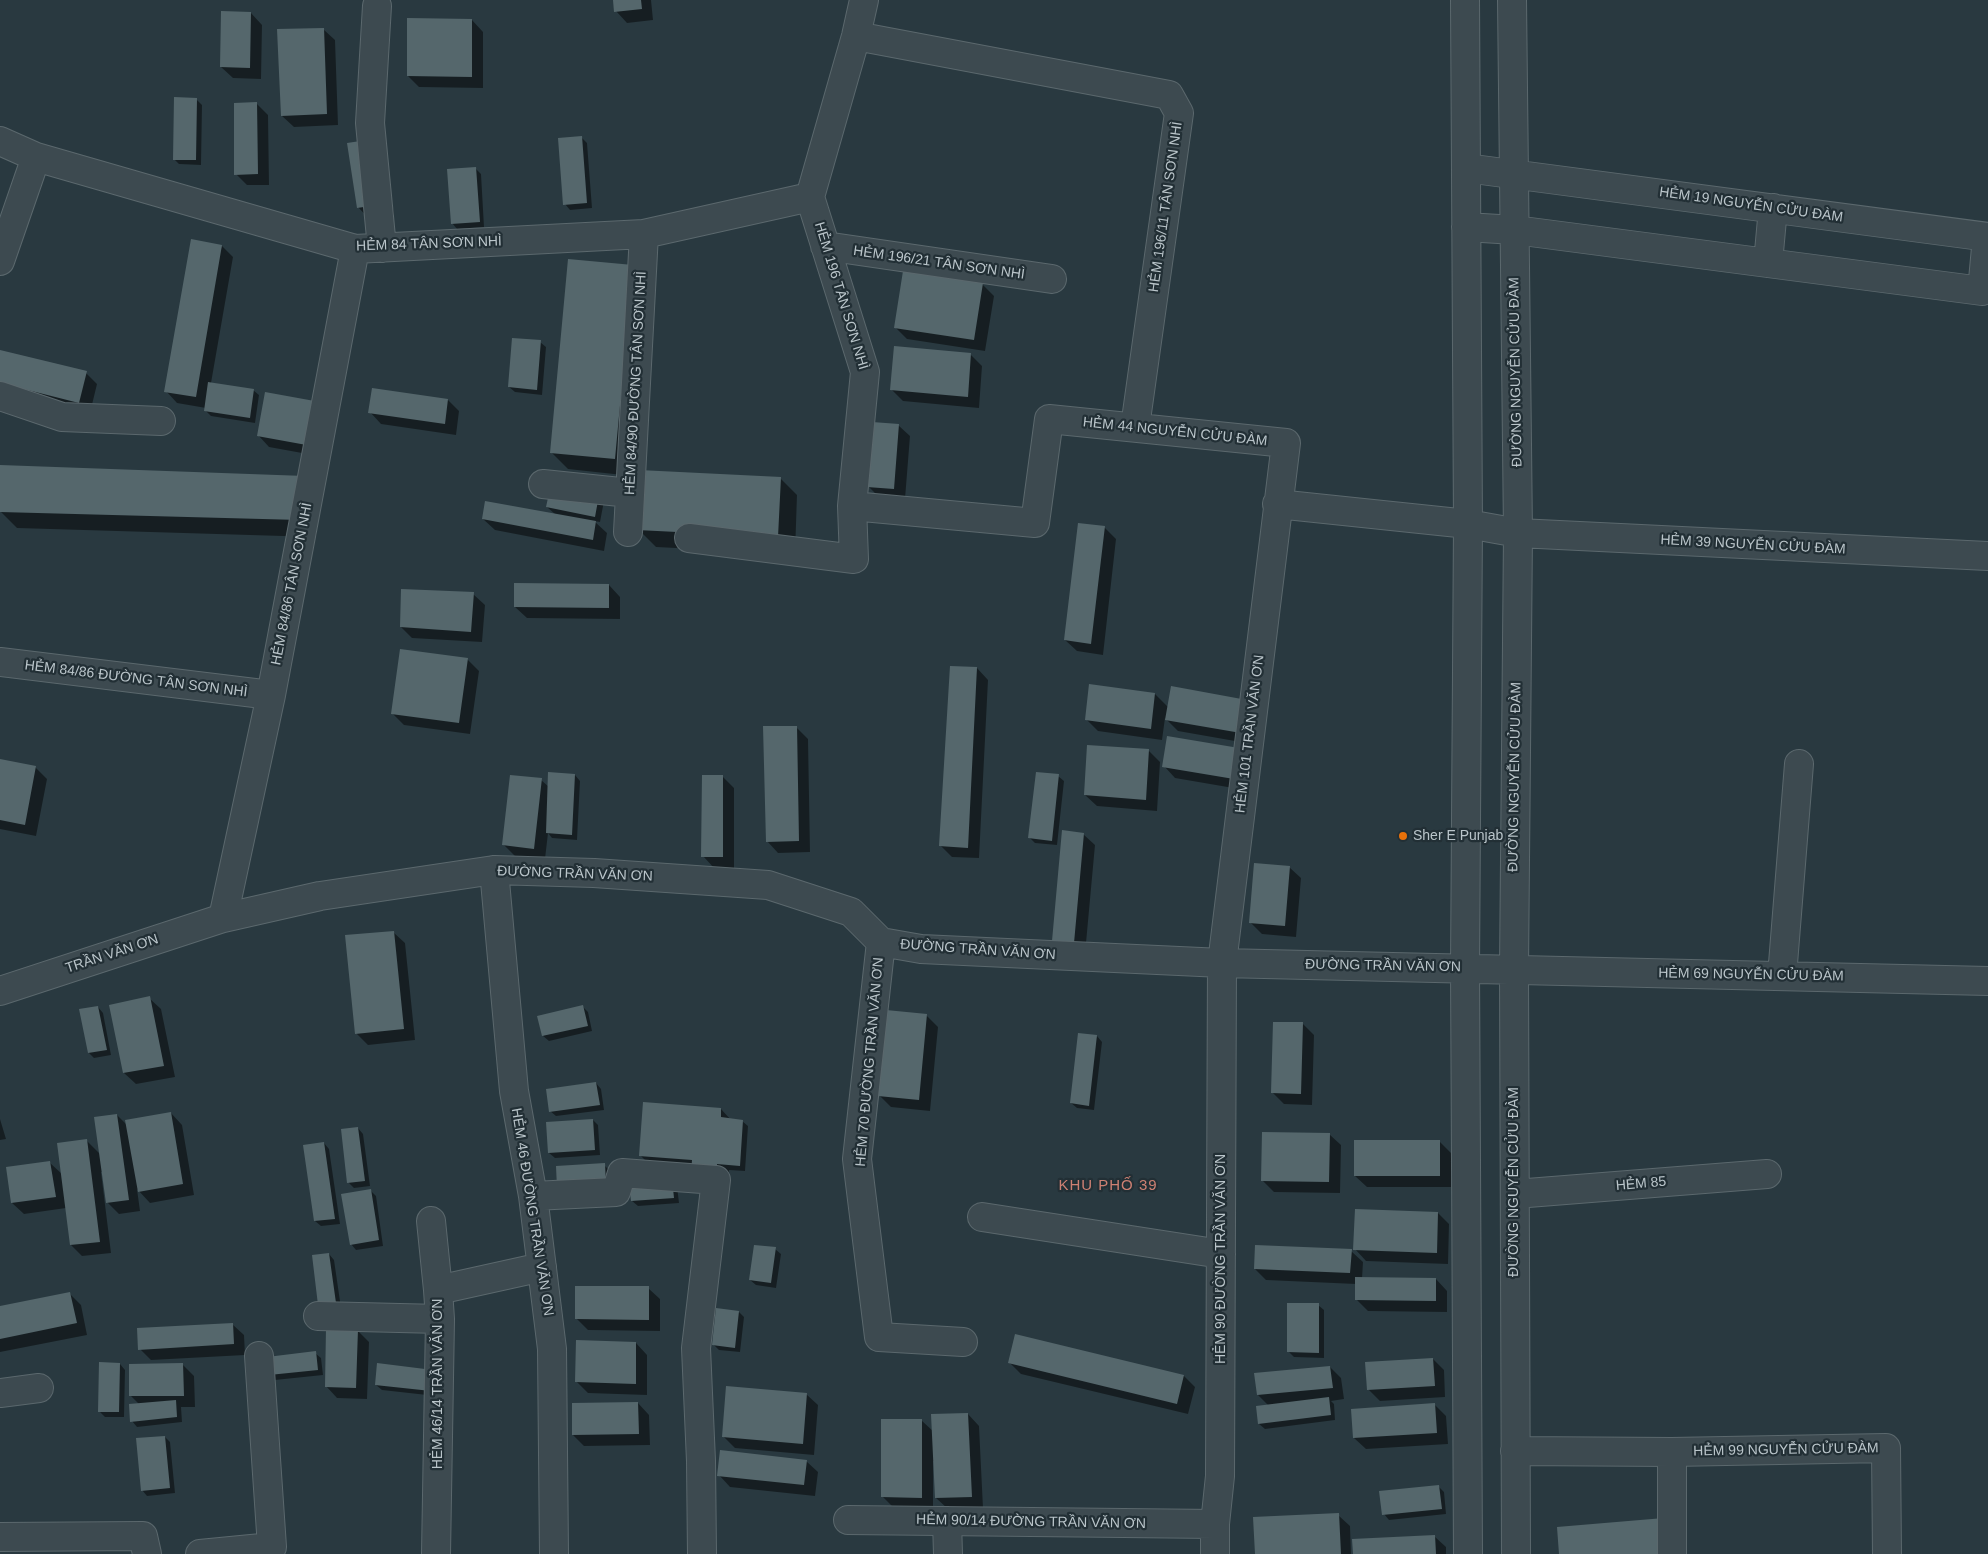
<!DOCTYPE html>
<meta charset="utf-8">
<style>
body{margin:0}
canvas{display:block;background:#293940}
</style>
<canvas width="1988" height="1554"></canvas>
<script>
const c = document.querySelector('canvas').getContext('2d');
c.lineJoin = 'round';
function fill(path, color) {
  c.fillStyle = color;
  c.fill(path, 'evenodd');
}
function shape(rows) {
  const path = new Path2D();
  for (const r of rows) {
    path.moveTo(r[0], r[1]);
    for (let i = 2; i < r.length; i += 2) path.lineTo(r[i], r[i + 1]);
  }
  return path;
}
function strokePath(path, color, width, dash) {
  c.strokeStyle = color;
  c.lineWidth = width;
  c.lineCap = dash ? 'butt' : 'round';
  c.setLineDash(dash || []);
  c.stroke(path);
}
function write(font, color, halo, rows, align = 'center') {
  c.font = font + ' Arial,sans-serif';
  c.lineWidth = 4.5;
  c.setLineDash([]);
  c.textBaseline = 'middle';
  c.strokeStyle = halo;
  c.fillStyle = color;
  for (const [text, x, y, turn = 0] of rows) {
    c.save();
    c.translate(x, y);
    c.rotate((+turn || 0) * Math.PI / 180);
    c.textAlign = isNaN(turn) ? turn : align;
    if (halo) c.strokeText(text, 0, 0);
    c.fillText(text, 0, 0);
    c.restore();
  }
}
const shadow = shape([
 [614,0,651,0,653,20,627,23,616,11],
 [251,13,262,25,261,79,233,78,221,67],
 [472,20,483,32,483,88,419,87,408,76],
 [323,29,335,40,338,125,294,127,282,116],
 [196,99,202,105,201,165,179,164,174,159],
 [257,104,268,115,269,185,247,185,236,174],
 [581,137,587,143,592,208,570,210,565,204],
 [385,152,394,215,369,219,358,207],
 [476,169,481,174,484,227,457,229,452,223],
 [222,246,233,257,211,383,253,390,259,395,255,423,211,416,206,411,206,408,177,403,166,391],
 [633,266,632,476,568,469,551,452],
 [982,284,994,296,985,351,907,339,896,328],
 [540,342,546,347,542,395,515,392,509,387],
 [0,351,86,373,97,384,90,413,0,391],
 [970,354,982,366,979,408,903,401,892,390],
 [448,400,459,411,456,435,381,424,370,412],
 [320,403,324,457,269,447,258,435],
 [898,425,910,436,905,499,880,498,868,486],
 [780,478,797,495,795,554,656,547,639,530],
 [322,494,316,537,17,528,0,511],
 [604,501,600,522,594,521,607,533,604,551,495,530,483,519,556,515,547,507],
 [1079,524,1105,528,1116,539,1103,655,1077,651,1065,640],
 [609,585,620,597,620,619,527,618,515,607],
 [473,594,485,605,482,642,412,638,401,627],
 [467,659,479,671,470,734,404,725,393,714],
 [977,668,988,680,979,858,952,857,940,845],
 [1155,694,1168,707,1246,701,1252,744,1178,731,1165,718,1162,740,1098,731,1086,719],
 [796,727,808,739,810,852,778,853,767,841],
 [1238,749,1245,790,1175,778,1164,766],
 [1149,751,1160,762,1157,811,1097,806,1085,795],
 [0,761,35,767,47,779,36,836,0,829],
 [575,775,580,781,577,840,552,838,548,833,545,859,515,856,503,844,541,780,549,787],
 [1058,776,1064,781,1057,845,1035,843,1030,838],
 [723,777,734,788,734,868,714,868,703,856],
 [1083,834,1095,845,1085,954,1064,952,1053,941],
 [1289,867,1301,878,1296,937,1262,934,1250,922],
 [393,932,405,943,415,1040,368,1045,356,1033],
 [149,998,161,1009,175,1077,136,1084,124,1073,111,1006],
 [582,1006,588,1012,592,1031,549,1041,543,1036],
 [98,1007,103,1013,111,1055,94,1058,89,1053],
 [926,1015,938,1027,930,1111,891,1107,880,1096],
 [1303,1024,1314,1035,1312,1105,1284,1104,1272,1092],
 [1097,1036,1102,1042,1094,1110,1077,1108,1071,1103],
 [596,1083,601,1089,604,1110,556,1116,550,1111],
 [721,1109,731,1120,742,1121,748,1126,745,1171,729,1170,728,1187,652,1167,641,1156],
 [171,1113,182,1125,194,1195,150,1203,137,1189,140,1211,119,1214,107,1202,103,1172,101,1172,111,1253,82,1256,71,1245,66,1208,24,1214,12,1203,49,1162,62,1174,87,1141,101,1155,117,1115,128,1126],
 [0,1119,6,1139,0,1140],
 [593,1120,598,1125,600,1155,555,1158,549,1153],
 [358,1128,363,1134,370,1186,354,1188,349,1183],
 [1329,1134,1341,1145,1340,1193,1274,1192,1262,1180],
 [1440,1142,1451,1153,1451,1187,1367,1187,1355,1176],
 [324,1143,329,1149,340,1224,321,1226,315,1221],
 [604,1165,609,1170,611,1190,564,1193],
 [677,1186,679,1203,638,1206,632,1201],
 [371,1191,376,1196,383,1246,356,1250,351,1244],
 [1438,1213,1449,1224,1448,1264,1366,1261,1355,1249],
 [775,1249,781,1254,776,1288,756,1285,750,1280],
 [1351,1251,1363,1262,1362,1279,1436,1279,1447,1291,1447,1312,1368,1311,1357,1300,1356,1284,1266,1280,1255,1269],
 [329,1254,334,1260,341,1308,325,1310],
 [648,1288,660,1299,660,1331,588,1330,576,1318],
 [69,1293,81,1305,87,1335,0,1352,0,1307],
 [1318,1305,1324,1310,1324,1358,1294,1357,1289,1352],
 [739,1312,744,1317,740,1352,719,1350,713,1344],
 [232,1324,244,1335,245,1355,151,1360,140,1349],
 [357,1330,369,1342,367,1399,337,1398,326,1386],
 [636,1343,647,1355,647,1395,588,1393,576,1381],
 [315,1353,321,1358,323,1375,275,1380,270,1375],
 [1433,1359,1444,1370,1445,1397,1380,1401,1368,1389],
 [1010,1363,1184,1376,1195,1387,1188,1414,1021,1374],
 [120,1364,125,1370,124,1417,105,1417,100,1412],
 [183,1365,194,1376,195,1407,181,1407,182,1422,137,1427,132,1421,140,1405,131,1396],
 [378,1365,436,1396,382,1390,376,1385],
 [1330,1367,1341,1378,1344,1399,1331,1401,1334,1404,1335,1420,1265,1429,1259,1424,1269,1406,1258,1395],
 [806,1394,818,1405,814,1455,735,1448,723,1436],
 [638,1403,649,1415,650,1445,584,1446,573,1435],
 [1434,1404,1446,1416,1448,1444,1366,1449,1354,1438],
 [968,1414,979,1426,983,1508,948,1509,936,1498,935,1461,933,1461,933,1509,894,1508,883,1497,921,1420,934,1432],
 [165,1437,170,1442,175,1493,147,1496,142,1490],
 [806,1461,818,1472,815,1496,730,1487,719,1475],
 [1438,1486,1444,1492,1446,1514,1389,1520,1384,1514],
 [1338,1515,1350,1526,1351,1554,1257,1554],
 [1434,1536,1446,1547,1446,1554,1354,1554]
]);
const building = shape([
 [613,0,641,0,642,9,614,12],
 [221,11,251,12,250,68,220,67],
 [407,18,472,19,472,77,407,76],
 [324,28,327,114,281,116,277,29],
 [174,97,197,98,196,160,173,160],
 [257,102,258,174,234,175,234,103],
 [582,136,587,203,563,205,558,138],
 [374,139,384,204,357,208,347,143],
 [476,167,480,222,451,224,447,169],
 [191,239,222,245,196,397,164,392],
 [568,259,633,265,615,459,550,453],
 [903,271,983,283,974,340,894,328],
 [512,338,541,340,537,390,508,387],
 [894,346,971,353,968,397,890,390],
 [0,350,87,371,79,403,0,383],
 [208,382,254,389,250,418,204,411],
 [372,388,448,399,445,424,368,413],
 [265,392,320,402,312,446,257,436],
 [872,422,899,424,894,489,867,487],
 [0,465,305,476,300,520,0,512],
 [639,470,781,477,778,537,637,530],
 [551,484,599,495,595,517,546,507],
 [485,501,596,521,593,540,482,519],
 [1078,523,1105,526,1091,644,1064,640],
 [514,583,609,584,609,608,514,607],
 [401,589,474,592,471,632,400,627],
 [400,649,468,658,459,723,391,714],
 [950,666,977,667,968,848,939,846],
 [1089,684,1155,693,1151,729,1085,720],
 [1171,686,1247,700,1241,733,1165,720],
 [763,726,797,726,799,841,766,842],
 [1167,736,1239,748,1234,779,1162,767],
 [1087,745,1149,749,1146,800,1084,795],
 [0,759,36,766,25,825,0,820],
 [548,772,575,774,572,835,546,833],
 [1036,772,1059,774,1052,841,1028,838],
 [510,775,542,778,534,849,502,845],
 [702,775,723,775,723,857,701,857],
 [1062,830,1084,833,1074,943,1052,941],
 [1254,863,1290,866,1285,926,1249,923],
 [394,931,404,1029,355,1034,345,935],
 [150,996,164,1066,123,1073,109,1005],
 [583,1005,588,1026,542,1036,537,1016],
 [98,1006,107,1050,88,1053,79,1009],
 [886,1010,927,1014,919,1100,878,1096],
 [1273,1022,1303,1022,1301,1094,1271,1093],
 [1078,1033,1097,1035,1089,1106,1070,1103],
 [596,1082,600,1105,549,1112,546,1089],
 [643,1102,721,1108,721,1117,743,1120,740,1166,717,1164,717,1176,691,1174,692,1160,639,1156],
 [171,1112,183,1184,138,1192,125,1120],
 [117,1114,129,1200,106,1203,94,1117],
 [593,1119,595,1150,548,1153,546,1122],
 [358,1127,365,1181,347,1183,341,1129],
 [1262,1132,1330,1133,1329,1182,1261,1181],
 [87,1139,100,1242,70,1245,57,1143],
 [1354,1140,1440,1140,1440,1176,1354,1176],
 [324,1142,335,1219,314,1221,303,1145],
 [50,1161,56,1197,11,1203,6,1167],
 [605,1163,606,1185,557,1188,556,1166],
 [672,1179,674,1198,631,1201,629,1183],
 [371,1189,379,1240,350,1245,341,1194],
 [1355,1209,1438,1212,1437,1253,1353,1250],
 [754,1245,776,1247,771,1283,749,1280],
 [1255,1245,1352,1249,1350,1273,1254,1269],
 [329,1253,336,1303,318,1305,312,1255],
 [1355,1277,1436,1278,1436,1301,1355,1300],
 [575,1286,649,1286,649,1320,575,1319],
 [70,1292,77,1323,0,1339,0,1306],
 [1287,1303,1319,1303,1319,1353,1287,1352],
 [716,1308,739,1311,735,1348,712,1345],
 [233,1323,234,1344,138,1350,137,1328],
 [326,1328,358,1329,356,1388,325,1387],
 [1015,1334,1184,1375,1177,1404,1008,1363],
 [576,1340,636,1342,636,1384,575,1382],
 [316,1351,318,1370,269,1375,267,1357],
 [1433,1358,1435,1386,1367,1390,1365,1362],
 [99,1362,120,1363,119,1412,98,1412],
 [183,1363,184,1396,129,1396,129,1364],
 [377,1363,433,1370,431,1391,375,1385],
 [1330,1366,1333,1388,1257,1395,1254,1373],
 [726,1386,807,1393,803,1444,722,1437],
 [1329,1397,1331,1415,1258,1424,1256,1406],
 [176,1400,177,1417,130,1422,129,1404],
 [638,1402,639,1434,572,1435,572,1403],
 [1435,1403,1437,1433,1353,1438,1351,1409],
 [968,1413,972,1497,935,1498,931,1414],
 [881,1419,922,1419,922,1498,881,1497],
 [165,1436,170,1488,141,1491,136,1438],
 [720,1450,807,1460,804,1485,717,1476],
 [1439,1485,1442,1509,1382,1515,1379,1491],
 [1339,1513,1341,1554,1255,1554,1253,1517],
 [1664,1518,1668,1554,1559,1554,1557,1527],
 [1435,1535,1436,1554,1353,1554,1352,1539]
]);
const minor = shape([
 [1465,0,1468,524,1465,968,1468,1554],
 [1512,0,1518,533,1514,969,1516,1554],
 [377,6,370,123,382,248],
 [856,36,1169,95,1179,113,1135,427],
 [0,141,36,157,355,249,644,234,810,197],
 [1466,168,1988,237],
 [810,197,856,36,864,0],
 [1466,227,1515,230,1982,291,1987,237],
 [825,246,1052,279],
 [0,261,36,157],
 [1768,263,1773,208],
 [0,396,62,417,161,421],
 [543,484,630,493],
 [1277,504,1468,524,1518,533,1988,556],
 [852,506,1035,523,1049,419,1286,443,1222,963,1220,1476,1215,1524,1215,1554],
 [628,532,644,234],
 [689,538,854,559,852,506,865,372,810,197],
 [0,662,271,695],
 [494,870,514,1091,533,1196,552,1349,554,1554],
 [223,918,271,695,355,249],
 [881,942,857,1159,879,1337,963,1342],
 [1782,976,1799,764],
 [0,991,223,918,320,896,494,870,594,873,768,885,851,912,881,942,921,949,1222,963,1988,981],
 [1515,1194,1767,1174],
 [533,1196,616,1192,622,1173,716,1180,696,1348,701,1461,702,1554],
 [982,1217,1221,1254],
 [431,1221,438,1290],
 [318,1316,440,1319],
 [0,1393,39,1388],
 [1515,1451,1672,1452,1886,1448,1887,1554],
 [1672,1452,1672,1554],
 [848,1520,1215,1524],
 [947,1521,948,1554],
 [0,1537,143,1536,147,1554],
 [200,1554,272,1547,259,1356],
 [436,1554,440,1319,438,1290,542,1267]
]);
const markers = [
 [1403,836,5,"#e8710a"]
];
const streetNames = [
 ["HẺM 19 NGUYỄN CỬU ĐÀM",1751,205,8],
 ["HẺM 196/11 TÂN SƠN NHÌ",1166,207,-82],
 ["HẺM 84 TÂN SƠN NHÌ",429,244,-2],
 ["HẺM 196/21 TÂN SƠN NHÌ",939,263,8],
 ["HẺM 196 TÂN SƠN NHÌ",841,296,73],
 ["ĐƯỜNG NGUYỄN CỬU ĐÀM",1516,372,-91],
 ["HẺM 84/90 ĐƯỜNG TÂN SƠN NHÌ",636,383,-87],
 ["HẺM 44 NGUYỄN CỬU ĐÀM",1175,432,6],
 ["HẺM 39 NGUYỄN CỬU ĐÀM",1753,545,3],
 ["HẺM 84/86 TÂN SƠN NHÌ",292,584,-79],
 ["HẺM 84/86 ĐƯỜNG TÂN SƠN NHÌ",136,679,7],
 ["HẺM 101 TRẦN VĂN ƠN",1250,734,-83],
 ["ĐƯỜNG NGUYỄN CỬU ĐÀM",1515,777,-89],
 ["ĐƯỜNG TRẦN VĂN ƠN",575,874,2],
 ["ĐƯỜNG TRẦN VĂN ƠN",978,950,4],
 ["TRẦN VĂN ƠN",112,954,-18],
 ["ĐƯỜNG TRẦN VĂN ƠN",1383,966,1],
 ["HẺM 69 NGUYỄN CỬU ĐÀM",1751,975,1],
 ["HẺM 70 ĐƯỜNG TRẦN VĂN ƠN",870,1062,-85],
 ["ĐƯỜNG NGUYỄN CỬU ĐÀM",1514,1182,-90],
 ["HẺM 85",1641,1184,-5],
 ["HẺM 46 ĐƯỜNG TRẦN VĂN ƠN",532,1212,81],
 ["HẺM 90 ĐƯỜNG TRẦN VĂN ƠN",1221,1259,-90],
 ["HẺM 46/14 TRẦN VĂN ƠN",438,1384,-90],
 ["HẺM 99 NGUYỄN CỬU ĐÀM",1786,1450,-1],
 ["HẺM 90/14 ĐƯỜNG TRẦN VĂN ƠN",1031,1522,1]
];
const poiNames = [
 ["Sher E Punjab",1413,836]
];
const neighbourhoodNames = [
 ["KHU PHỐ 39",1108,1186]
];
fill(shadow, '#0007');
fill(building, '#55676c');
strokePath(minor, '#5b686d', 30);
strokePath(minor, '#3d4a50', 28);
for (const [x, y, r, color] of markers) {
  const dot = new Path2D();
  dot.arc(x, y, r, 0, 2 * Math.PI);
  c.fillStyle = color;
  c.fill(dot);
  strokePath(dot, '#222f35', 2);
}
write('14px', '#bac5ca', '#222f35', streetNames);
write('14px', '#bac5ca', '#222f35', poiNames, 'left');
c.letterSpacing = '1px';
write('15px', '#cd8073', '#222f35', neighbourhoodNames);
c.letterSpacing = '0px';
</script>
